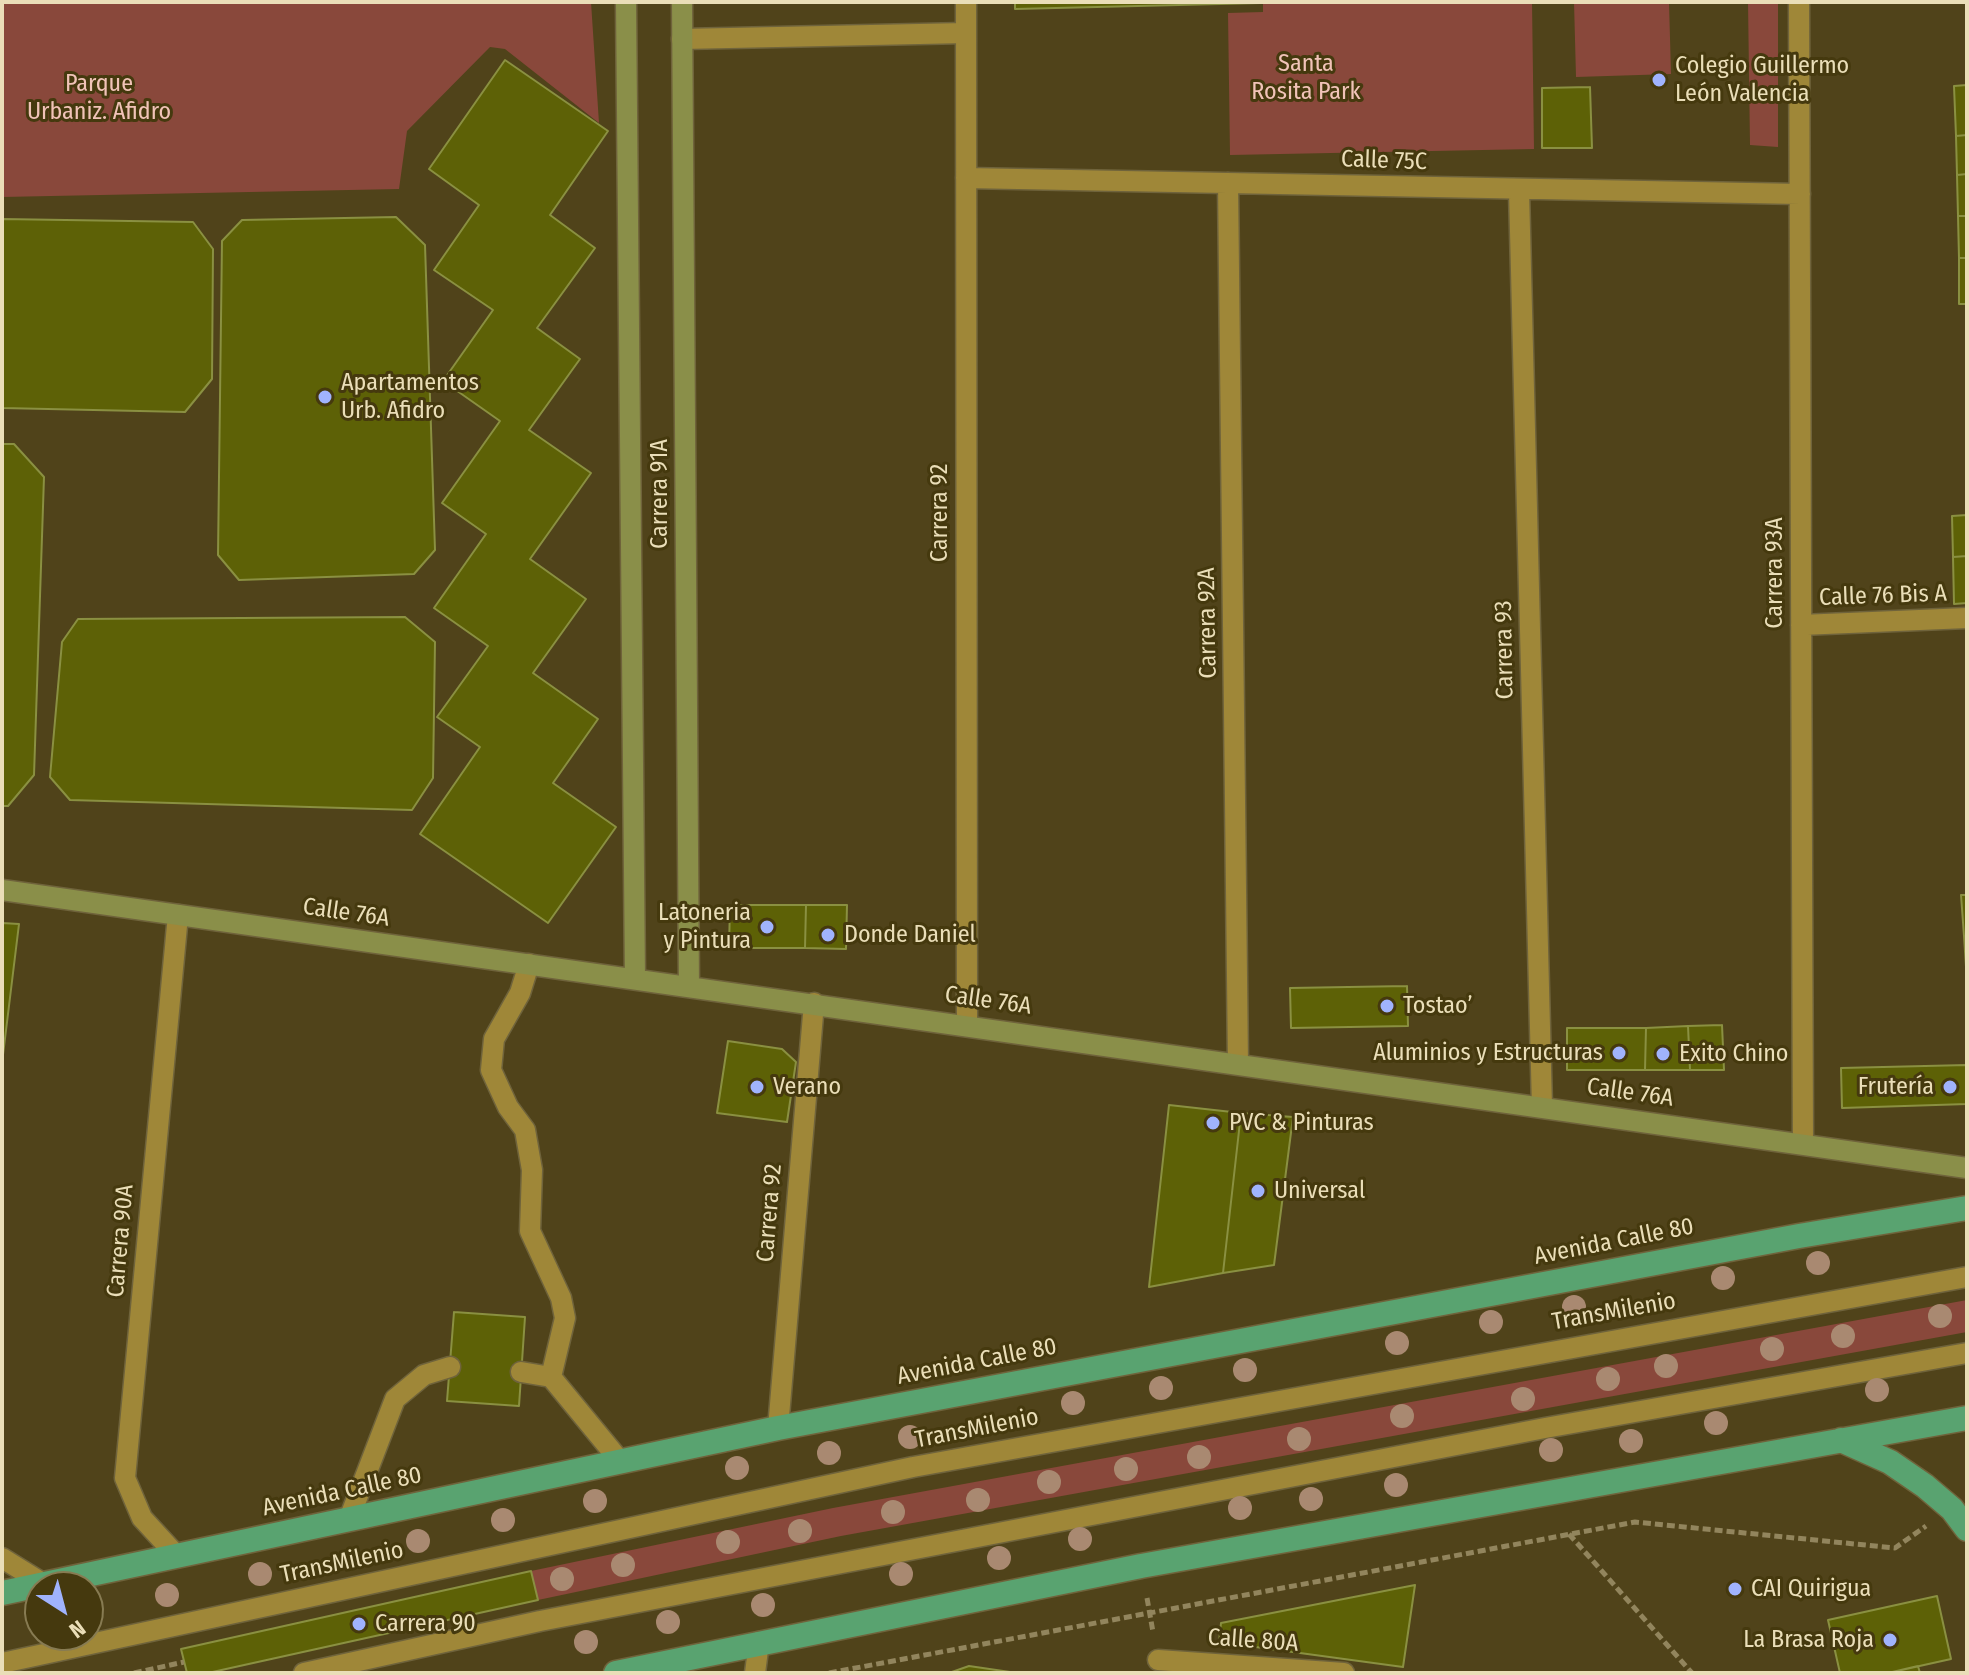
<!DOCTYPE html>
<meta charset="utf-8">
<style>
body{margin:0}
#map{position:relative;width:1969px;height:1675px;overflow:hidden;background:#50431a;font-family:"Fira Sans Condensed",sans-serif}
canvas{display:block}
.frame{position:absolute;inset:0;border:4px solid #eadeb8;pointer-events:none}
.north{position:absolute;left:24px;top:1571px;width:80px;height:80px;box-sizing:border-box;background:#45390e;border:2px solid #877b52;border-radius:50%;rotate:144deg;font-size:22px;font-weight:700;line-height:32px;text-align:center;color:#eadeb8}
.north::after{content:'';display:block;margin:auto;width:28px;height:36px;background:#a0b3fd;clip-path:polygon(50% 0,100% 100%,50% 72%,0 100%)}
</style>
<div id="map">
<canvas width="1969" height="1675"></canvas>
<div class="frame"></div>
<div class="north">N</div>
</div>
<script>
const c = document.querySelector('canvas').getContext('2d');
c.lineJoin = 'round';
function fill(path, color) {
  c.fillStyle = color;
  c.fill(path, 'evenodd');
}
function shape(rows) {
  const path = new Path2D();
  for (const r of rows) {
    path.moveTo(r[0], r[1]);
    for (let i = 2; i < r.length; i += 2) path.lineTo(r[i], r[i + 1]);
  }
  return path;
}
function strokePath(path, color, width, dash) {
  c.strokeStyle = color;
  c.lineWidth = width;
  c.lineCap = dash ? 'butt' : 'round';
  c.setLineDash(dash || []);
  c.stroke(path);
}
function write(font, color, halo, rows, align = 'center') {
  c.font = font + ' "Fira Sans Condensed",sans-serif';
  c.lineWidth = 6;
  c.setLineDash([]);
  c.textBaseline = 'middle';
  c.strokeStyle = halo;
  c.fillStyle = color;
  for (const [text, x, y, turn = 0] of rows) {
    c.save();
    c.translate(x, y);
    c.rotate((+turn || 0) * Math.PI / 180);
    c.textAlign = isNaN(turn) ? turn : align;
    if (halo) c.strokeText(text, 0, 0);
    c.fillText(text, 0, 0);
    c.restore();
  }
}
const green = shape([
 [2,2,591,2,599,123,505,49,490,47,407,131,399,189,2,197],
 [1263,2,1532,2,1534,149,1230,155,1228,13,1263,12],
 [1574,2,1669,2,1671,74,1576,77],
 [1748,2,1778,2,1778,147,1750,145],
 [1967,1300,1967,1332,841,1536,538,1600,531,1571,833,1508]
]);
const building = shape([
 [1015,2,1261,2,1261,3,1015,9,1015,2],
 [505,60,608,131,550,215,595,248,537,328,580,359,529,430,591,473,530,559,586,599,533,673,598,719,553,783,616,827,548,923,420,834,480,747,437,717,488,646,434,608,486,534,442,503,500,421,443,381,493,310,434,270,479,205,429,169,505,60],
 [1967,85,1967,135,1956,136,1954,86,1967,85],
 [1590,87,1592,148,1542,148,1542,88,1590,87],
 [1967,135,1967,174,1957,175,1956,136,1967,135],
 [1967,174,1967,216,1958,216,1957,175,1967,174],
 [1958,216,1967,216,1967,258,1959,258,1958,216],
 [396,217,425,245,435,550,414,574,239,580,218,555,222,241,242,220,396,217],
 [2,219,193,222,213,249,212,379,185,412,2,408,2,219],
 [1959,258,1967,258,1967,304,1959,304,1959,258],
 [2,444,14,444,44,477,34,775,8,806,2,806,2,444],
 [1967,515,1967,556,1953,557,1952,516,1967,515],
 [1967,556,1967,603,1954,604,1953,557,1967,556],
 [405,617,435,642,433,778,412,810,70,800,50,777,62,642,78,619,405,617],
 [1961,895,1967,895,1967,936,1964,936,1961,895],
 [730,905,806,905,805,948,729,948,730,905],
 [806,905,847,905,846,949,805,948,806,905],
 [2,923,19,924,2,1063,2,923],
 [1964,936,1967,936,1967,982,1964,936],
 [1407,986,1408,1026,1291,1028,1290,988,1407,986],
 [1722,1025,1724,1070,1690,1070,1688,1026,1722,1025],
 [1688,1026,1690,1070,1645,1070,1646,1028,1688,1026],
 [1567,1028,1646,1028,1645,1070,1567,1070,1567,1028],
 [728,1041,782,1049,796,1062,787,1122,717,1113,728,1041],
 [1967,1065,1967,1104,1842,1108,1841,1068,1967,1065],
 [1169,1105,1241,1113,1223,1273,1149,1287,1169,1105],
 [1241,1113,1293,1117,1274,1265,1223,1273,1241,1113],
 [454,1312,525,1317,519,1406,447,1401,454,1312],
 [531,1571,538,1600,208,1673,187,1673,181,1649,531,1571],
 [1415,1585,1403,1667,1219,1642,1221,1623,1415,1585],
 [1937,1596,1951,1659,1888,1673,1840,1673,1828,1620,1937,1596],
 [969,1666,1017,1673,949,1673,969,1666],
 [1918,1666,1920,1673,1888,1673,1918,1666]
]);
const path = shape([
 [1569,1534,1692,1673],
 [1147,1598,1153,1632],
 [134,1673,184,1662],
 [829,1673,1635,1522,1895,1548,1926,1526]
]);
const lane = shape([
 [529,964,520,993,494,1039,491,1070,508,1107,525,1130,532,1170,530,1231,561,1298,565,1318,551,1377],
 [521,1372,551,1377,620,1461],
 [349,1519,395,1399,424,1375,450,1367],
 [2,1663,913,1467,1967,1277],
 [304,1673,540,1621,1545,1428,1967,1353]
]);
const street = shape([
 [966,2,967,1024],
 [1799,2,1803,1144],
 [682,39,966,33],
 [966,178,1800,194],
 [1228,183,1238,1064],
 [1519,191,1542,1107],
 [1801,625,1967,618],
 [778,1428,814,1003],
 [176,1555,142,1518,125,1478,178,915],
 [2,1558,44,1584],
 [1158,1660,1344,1673],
 [755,1673,759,1642]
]);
const secondary = shape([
 [626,2,635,979],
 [682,2,689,987],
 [2,890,1967,1168]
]);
const highway = shape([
 [1841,1440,1890,1462,1925,1486,1952,1509,1967,1529],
 [2,1593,778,1428,1799,1236,1967,1208],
 [616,1673,1141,1566,1967,1418]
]);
const trees = [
 [1818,1263],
 [1723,1278],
 [1574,1307],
 [1940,1316],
 [1491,1322],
 [1843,1336],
 [1397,1343],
 [1772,1349],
 [1666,1366],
 [1245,1370],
 [1608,1379],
 [1161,1388],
 [1877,1390],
 [1523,1399],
 [1073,1403],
 [1402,1416],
 [1716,1423],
 [910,1437],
 [1299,1439],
 [1631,1441],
 [1551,1450],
 [829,1453],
 [1199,1457],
 [737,1468],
 [1126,1469],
 [1049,1482],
 [1396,1485],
 [1311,1499],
 [978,1500],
 [595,1501],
 [1240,1508],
 [893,1512],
 [503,1520],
 [800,1531],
 [1080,1539],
 [418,1541],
 [728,1542],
 [999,1558],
 [623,1565],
 [260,1574],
 [901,1574],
 [562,1579],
 [167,1595],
 [763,1605],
 [668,1622],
 [586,1642]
];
const markers = [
 [1659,80,8,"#a0b3fd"],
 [325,397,8,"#a0b3fd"],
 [767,927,8,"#a0b3fd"],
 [828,935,8,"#a0b3fd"],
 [1387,1006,8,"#a0b3fd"],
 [1619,1053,8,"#a0b3fd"],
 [1663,1054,8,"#a0b3fd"],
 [757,1087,8,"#a0b3fd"],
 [1950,1087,8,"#a0b3fd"],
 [1213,1123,8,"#a0b3fd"],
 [1258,1191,8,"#a0b3fd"],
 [1735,1589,8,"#a0b3fd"],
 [359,1624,8,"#a0b3fd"],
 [1890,1640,8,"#a0b3fd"]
];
const parkNames = [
 ["Santa",1306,64],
 ["Rosita Park",1306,92],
 ["Parque",99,84],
 ["Urbaniz. Afidro",99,112]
];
const poiNames = [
 ["Colegio Guillermo",1675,66],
 ["León Valencia",1675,94],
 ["Apartamentos",341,383],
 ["Urb. Afidro",341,411],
 ["Latoneria",751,913,"right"],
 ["y Pintura",751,941,"right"],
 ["Donde Daniel",844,935],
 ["Tostao’",1403,1006],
 ["Aluminios y Estructuras",1603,1053,"right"],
 ["Exito Chino",1679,1054],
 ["Verano",773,1087],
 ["Frutería",1934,1087,"right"],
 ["PVC & Pinturas",1229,1123],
 ["Universal",1274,1191],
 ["CAI Quirigua",1751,1589],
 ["Carrera 90",375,1624],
 ["La Brasa Roja",1874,1640,"right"]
];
const streetNames = [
 ["Calle 75C",1384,161,2],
 ["Carrera 91A",660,494,-90],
 ["Carrera 92",940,513,-90],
 ["Carrera 93A",1775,573,-90],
 ["Calle 76 Bis A",1883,596,-2],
 ["Carrera 92A",1208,623,-91],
 ["Carrera 93",1505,650,-91],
 ["Calle 76A",346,913,8],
 ["Calle 76A",988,1001,8],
 ["Calle 76A",1630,1093,8],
 ["Carrera 92",770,1213,-85],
 ["Carrera 90A",121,1241,-85],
 ["Avenida Calle 80",1614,1242,-11],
 ["TransMilenio",1614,1312,-10],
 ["Avenida Calle 80",977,1362,-11],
 ["TransMilenio",977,1429,-11],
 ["Avenida Calle 80",342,1492,-12],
 ["TransMilenio",342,1563,-12],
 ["Calle 80A",1253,1641,4]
];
fill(green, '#89483b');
fill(building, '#5d6106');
strokePath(building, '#8a9041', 2);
strokePath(lane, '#6f633b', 23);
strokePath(street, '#6f633b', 23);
strokePath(secondary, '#6f633b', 23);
strokePath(highway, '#6f633b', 27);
strokePath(path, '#92855d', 5, [8, 4]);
strokePath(lane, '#9f8738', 20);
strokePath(street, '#9f8738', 20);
strokePath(secondary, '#8a8f49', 20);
strokePath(highway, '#59a370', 24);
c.fillStyle = '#a98971';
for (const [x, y] of trees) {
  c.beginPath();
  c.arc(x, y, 12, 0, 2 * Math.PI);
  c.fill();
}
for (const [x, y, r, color] of markers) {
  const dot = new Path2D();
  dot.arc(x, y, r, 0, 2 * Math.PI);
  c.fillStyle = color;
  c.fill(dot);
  strokePath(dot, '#45390e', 3);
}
write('24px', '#f1c3b8', '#45390e', parkNames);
write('24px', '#eadeb8', '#45390e', poiNames, 'left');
write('24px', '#eadeb8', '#45390e', streetNames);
</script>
